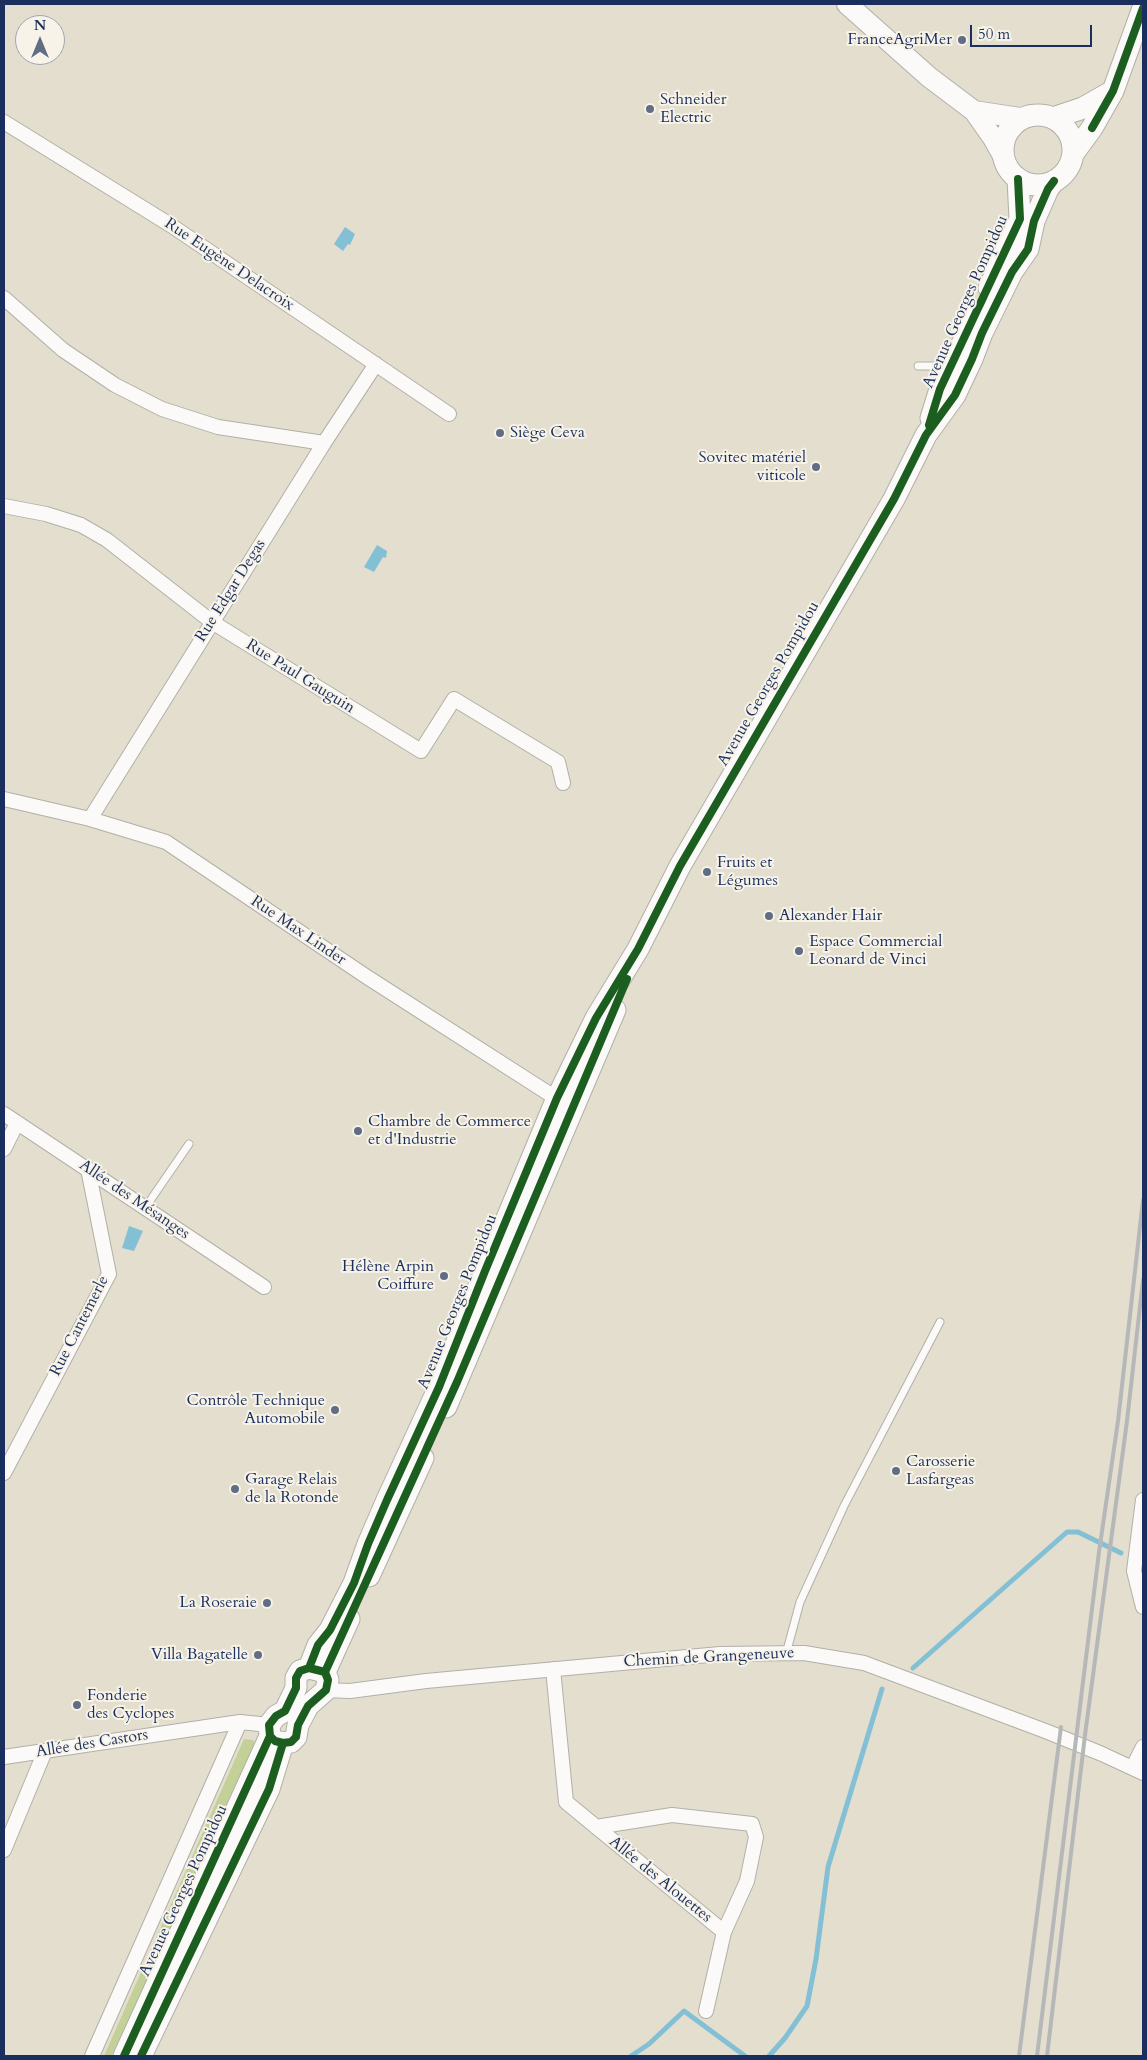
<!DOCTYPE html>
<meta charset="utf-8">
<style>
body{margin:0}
#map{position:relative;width:1147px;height:2060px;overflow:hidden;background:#e3decd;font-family:Cardo,serif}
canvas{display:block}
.frame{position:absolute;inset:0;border:5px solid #1b2f5e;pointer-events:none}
.north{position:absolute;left:15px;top:15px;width:50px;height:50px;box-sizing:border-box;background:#f7f3e8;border:1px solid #9fa5b1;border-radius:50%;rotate:0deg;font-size:14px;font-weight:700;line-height:20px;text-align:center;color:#1b2f5e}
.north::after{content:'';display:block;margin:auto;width:18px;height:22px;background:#616c85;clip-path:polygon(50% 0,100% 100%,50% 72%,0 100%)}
.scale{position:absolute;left:970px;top:25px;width:122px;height:22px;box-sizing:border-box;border:2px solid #1b2f5e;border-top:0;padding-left:6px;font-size:15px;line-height:18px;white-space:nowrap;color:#1b2f5e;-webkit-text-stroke:4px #f7f3e8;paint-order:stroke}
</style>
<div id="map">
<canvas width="1147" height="2060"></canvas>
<div class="frame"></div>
<div class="north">N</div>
<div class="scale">50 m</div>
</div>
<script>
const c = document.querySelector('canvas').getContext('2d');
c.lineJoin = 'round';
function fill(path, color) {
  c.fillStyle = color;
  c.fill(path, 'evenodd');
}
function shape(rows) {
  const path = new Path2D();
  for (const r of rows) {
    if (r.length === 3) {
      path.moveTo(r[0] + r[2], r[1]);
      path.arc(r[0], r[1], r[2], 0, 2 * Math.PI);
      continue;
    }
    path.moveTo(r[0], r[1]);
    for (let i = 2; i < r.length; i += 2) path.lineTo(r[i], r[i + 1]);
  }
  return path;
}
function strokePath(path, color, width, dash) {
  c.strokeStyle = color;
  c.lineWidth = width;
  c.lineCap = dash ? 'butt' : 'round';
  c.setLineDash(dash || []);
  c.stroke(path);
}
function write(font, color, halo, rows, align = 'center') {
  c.font = font + ' Cardo,serif';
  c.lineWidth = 4;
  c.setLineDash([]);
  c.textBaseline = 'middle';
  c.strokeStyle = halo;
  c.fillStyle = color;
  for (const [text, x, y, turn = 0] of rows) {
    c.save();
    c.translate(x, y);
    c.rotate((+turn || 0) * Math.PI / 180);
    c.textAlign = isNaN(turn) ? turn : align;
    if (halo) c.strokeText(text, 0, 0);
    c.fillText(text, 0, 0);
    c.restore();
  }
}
const green = shape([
 [244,1739,253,1740,257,1747,123,2032,111,2056,104,2056]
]);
const water = shape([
 [345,227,355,234,350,245,348,244,343,251,334,244],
 [377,545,387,551,386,558,383,557,374,572,364,567],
 [129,1226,143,1231,134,1251,122,1248]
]);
const stream = shape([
 [913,1668,1067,1532,1078,1532,1121,1553],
 [631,2056,649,2044,684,2011,745,2056],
 [769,2056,785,2038,807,2006,816,1959,828,1867,882,1689]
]);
const service = shape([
 [918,366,947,366],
 [145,1208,189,1144],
 [786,1654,800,1602,844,1506,940,1322]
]);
const minor = shape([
 [4,122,172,226,449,414],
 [4,298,63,350,115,385,162,409,218,427,324,443],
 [4,506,46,514,81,525,107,540,212,622,421,751,454,699,558,762,563,783],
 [4,799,90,819,166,842,367,977,562,1102],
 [90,819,324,443,376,364],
 [4,1114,264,1287],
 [4,1149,17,1123],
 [4,1473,109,1274,88,1169],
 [1143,1500,1134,1571,1143,1607],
 [553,1669,566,1802,724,1932,706,2011],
 [326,1690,350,1691,426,1681,720,1654,804,1653,864,1663,1048,1732,1102,1754,1143,1773],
 [4,1757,240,1722,269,1725],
 [1133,1767,1143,1747],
 [596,1827,672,1815,752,1824,756,1837,747,1881,724,1932],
 [4,1850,45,1751],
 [92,2056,240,1722]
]);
const secondary = shape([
 [847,4,929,77,974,111,993,138,1003,156],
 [974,111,1020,118]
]);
const primary = shape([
 [1038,150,35],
 [1053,118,1083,108,1113,91],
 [1073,154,1092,128,1113,91,1143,8],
 [989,288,1020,219,1018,179],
 [931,418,940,389,976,315],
 [446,1407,615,1010],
 [369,1576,423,1458],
 [309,1668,325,1672,328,1680,326,1690,308,1706,298,1725,296,1737,291,1742,283,1743,275,1741,270,1736,269,1725,276,1716,285,1711,296,1688,296,1678,300,1671,309,1668,318,1645,330,1630,354,1583,368,1544,387,1500,439,1387,485,1271,557,1098,596,1018,638,949,680,866,894,499,926,435,955,395,972,359,982,333,1012,272,1028,249,1034,221,1048,189,1054,181],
 [325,1672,349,1619],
 [124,2056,270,1736],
 [141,2056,269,1789,283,1743]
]);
const rail = shape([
 [1019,2056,1061,1727],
 [1037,2056,1099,1552,1118,1421,1143,1200],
 [1047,2056,1085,1735,1127,1421,1143,1280]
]);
const cycleway = shape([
 [1092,128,1113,91,1143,8],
 [929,425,940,389,1020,219,1018,179],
 [309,1668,325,1672,328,1680,326,1690,308,1706,298,1725,296,1737,291,1742,283,1743,275,1741,270,1736,269,1725,276,1716,285,1711,296,1688,296,1678,300,1671,309,1668,318,1645,330,1630,354,1583,368,1544,387,1500,439,1387,485,1271,557,1098,596,1018,638,949,680,866,894,499,926,435,955,395,972,359,982,333,1012,272,1028,249,1034,221,1048,189,1054,181],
 [325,1672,457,1382,627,979],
 [124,2056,270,1736],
 [141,2056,269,1789,283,1743]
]);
const markers = [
 [962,40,5,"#616c85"],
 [650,109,5,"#616c85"],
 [500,433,5,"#616c85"],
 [816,467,5,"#616c85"],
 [707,872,5,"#616c85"],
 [769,916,5,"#616c85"],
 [799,951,5,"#616c85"],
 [358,1131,5,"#616c85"],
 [444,1276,5,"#616c85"],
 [335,1410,5,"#616c85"],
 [896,1471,5,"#616c85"],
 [235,1489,5,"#616c85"],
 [267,1603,5,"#616c85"],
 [258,1655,5,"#616c85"],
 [77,1705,5,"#616c85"]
];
const poiNames = [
 ["FranceAgriMer",952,40,"right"],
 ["Schneider",660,100],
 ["Electric",660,118],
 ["Siège Ceva",510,433],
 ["Sovitec matériel",806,458,"right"],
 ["viticole",806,476,"right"],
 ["Fruits et",717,863],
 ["Légumes",717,881],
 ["Alexander Hair",779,916],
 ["Espace Commercial",809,942],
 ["Leonard de Vinci",809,960],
 ["Chambre de Commerce",368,1122],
 ["et d'Industrie",368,1140],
 ["Hélène Arpin",434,1267,"right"],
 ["Coiffure",434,1285,"right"],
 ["Contrôle Technique",325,1401,"right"],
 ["Automobile",325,1419,"right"],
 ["Carosserie",906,1462],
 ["Lasfargeas",906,1480],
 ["Garage Relais",245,1480],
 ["de la Rotonde",245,1498],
 ["La Roseraie",257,1603,"right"],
 ["Villa Bagatelle",248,1655,"right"],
 ["Fonderie",87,1696],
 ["des Cyclopes",87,1714]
];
const streetNames = [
 ["Rue Eugène Delacroix",229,265,34],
 ["Avenue Georges Pompidou",966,302,-66],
 ["Rue Edgar Degas",231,591,-58],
 ["Rue Paul Gauguin",300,677,32],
 ["Avenue Georges Pompidou",769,684,-60],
 ["Rue Max Linder",298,931,34],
 ["Allée des Mésanges",134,1200,34],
 ["Avenue Georges Pompidou",458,1302,-68],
 ["Rue Cantemerle",80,1326,-63],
 ["Chemin de Grangeneuve",709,1658,-3],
 ["Allée des Castors",92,1744,-9],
 ["Allée des Alouettes",660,1880,39],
 ["Avenue Georges Pompidou",184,1891,-65]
];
fill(green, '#c3d097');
fill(water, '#84c0d5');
strokePath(stream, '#84c0d5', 5);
strokePath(service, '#b1b0a9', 9);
strokePath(minor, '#b1b0a9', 16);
strokePath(secondary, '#b1b0a9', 22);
strokePath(primary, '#b1b0a9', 23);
strokePath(service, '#fbfaf8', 7);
strokePath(minor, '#fbfaf8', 14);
strokePath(secondary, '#fbfaf8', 20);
strokePath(primary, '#fbfaf8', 21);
strokePath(rail, '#b5b7b9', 4);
strokePath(cycleway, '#1b5e20', 8);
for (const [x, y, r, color] of markers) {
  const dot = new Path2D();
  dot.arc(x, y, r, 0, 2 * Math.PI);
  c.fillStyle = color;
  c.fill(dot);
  strokePath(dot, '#f7f3e8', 2);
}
write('16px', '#1b2f5e', '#f7f3e8', poiNames, 'left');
write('16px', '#1b2f5e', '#f7f3e8', streetNames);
</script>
